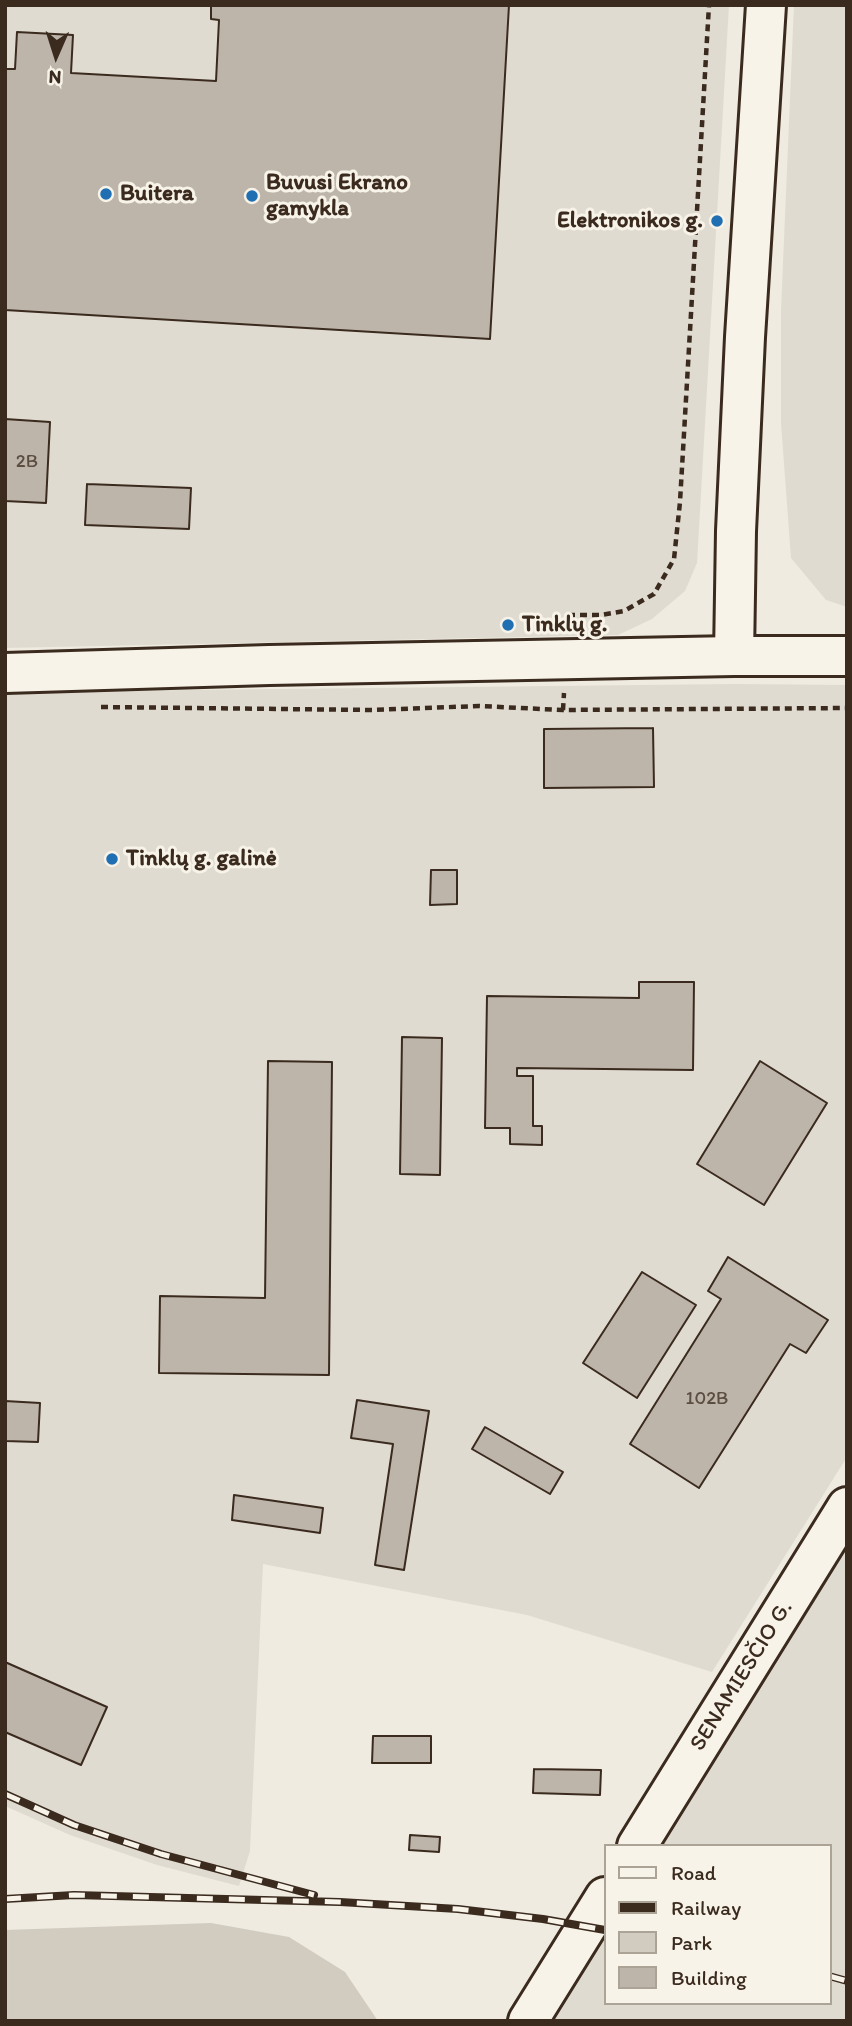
<!DOCTYPE html>
<meta charset="utf-8">
<style>
body{margin:0}
#map{position:relative;width:852px;height:2026px;overflow:hidden;background:#efebe0;font-family:Itim,sans-serif}
canvas{display:block}
.frame{position:absolute;inset:0;border:7px solid #3b2a1e;pointer-events:none}
.legend{position:absolute;left:604px;top:1844px;width:228px;height:161px;box-sizing:border-box;background:#f7f3e8;border:2px solid #aca397;margin:0;padding:9px 12px;list-style:none;font-size:21px;color:#3b2a1e}
.legend li{display:flex;align-items:center;gap:14px;height:35px}
.legend b{width:35px;border:2px solid #aca397}
.north{position:absolute;left:21px;top:21px;width:70px;height:70px;-webkit-text-stroke:5px #f7f3e8;paint-order:stroke;rotate:183deg;font-size:19px;font-weight:700;line-height:28px;text-align:center;color:#3b2a1e}
.north::after{content:'';display:block;margin:auto;width:24px;height:32px;background:#3b2a1e;clip-path:polygon(50% 0,100% 100%,50% 72%,0 100%)}
</style>
<div id="map">
<canvas width="852" height="2026"></canvas>
<div class="frame"></div>
<ul class="legend">
<li><b style="height:9px;background:#f7f3e8"></b>Road</li>
<li><b style="height:9px;background:#3b2a1e"></b>Railway</li>
<li><b style="height:19px;background:#d1cbc0"></b>Park</li>
<li><b style="height:19px;background:#bdb5aa"></b>Building</li>
</ul>
<div class="north">N</div>
</div>
<script>
const c = document.querySelector('canvas').getContext('2d');
c.lineJoin = 'round';
function fill(path, color) {
  c.fillStyle = color;
  c.fill(path, 'evenodd');
}
function shape(rows) {
  const path = new Path2D();
  for (const r of rows) {
    path.moveTo(r[0], r[1]);
    for (let i = 2; i < r.length; i += 2) path.lineTo(r[i], r[i + 1]);
  }
  return path;
}
function strokePath(path, color, width, dash) {
  c.strokeStyle = color;
  c.lineWidth = width;
  c.lineCap = dash ? 'butt' : 'round';
  c.setLineDash(dash || []);
  c.stroke(path);
}
function write(font, color, halo, rows, align = 'center') {
  c.font = font + ' Itim,sans-serif';
  c.lineWidth = 6;
  c.setLineDash([]);
  c.textBaseline = 'middle';
  c.strokeStyle = halo;
  c.fillStyle = color;
  for (const [text, x, y, turn = 0] of rows) {
    c.save();
    c.translate(x, y);
    c.rotate((+turn || 0) * Math.PI / 180);
    c.textAlign = isNaN(turn) ? turn : align;
    if (halo) c.strokeText(text, 0, 0);
    c.fillText(text, 0, 0);
    c.restore();
  }
}
const built = shape([
 [5,5,729,5,697,563,685,591,652,619,618,635,5,648],
 [794,5,847,5,847,607,826,600,791,558,781,423,781,310],
 [734,684,847,685,847,1457,712,1672,527,1615,263,1564,250,1851,239,1886,157,1865,70,1835,5,1806,5,692],
 [847,1533,847,2021,544,2021,605,1922,605,2003,829,2003,829,1846,653,1846]
]);
const green = shape([
 [211,1923,289,1937,345,1972,378,2021,5,2021,5,1930]
]);
const building = shape([
 [211,5,509,5,490,339,5,310,5,69,15,69,17,32,73,35,71,73,216,81,219,20,211,19,211,5],
 [5,419,50,422,46,503,5,501,5,419],
 [87,484,191,488,189,529,85,525,87,484],
 [653,728,654,787,544,788,544,729,653,728],
 [431,870,457,870,457,904,430,905,431,870],
 [639,982,694,982,693,1070,517,1068,517,1076,533,1076,533,1126,542,1126,542,1145,510,1144,510,1128,485,1128,487,996,639,998,639,982],
 [402,1037,442,1038,440,1175,400,1174,402,1037],
 [268,1061,332,1062,329,1375,159,1373,160,1296,265,1298,268,1061],
 [760,1061,827,1103,764,1205,697,1164,760,1061],
 [728,1257,828,1320,806,1353,790,1344,699,1488,630,1444,721,1299,708,1291,728,1257],
 [642,1272,696,1305,637,1398,583,1363,642,1272],
 [357,1400,429,1411,404,1570,375,1565,393,1444,351,1438,357,1400],
 [5,1401,40,1403,38,1442,5,1441,5,1401],
 [485,1427,563,1472,550,1494,472,1449,485,1427],
 [234,1495,323,1508,320,1533,232,1520,234,1495],
 [5,1662,107,1707,81,1765,5,1732,5,1662],
 [373,1736,431,1736,431,1763,372,1763,373,1736],
 [534,1769,601,1770,600,1795,533,1793,534,1769],
 [410,1835,440,1837,439,1852,409,1850,410,1835]
]);
const path = shape([
 [566,625,566,615,601,615,624,611,654,594,674,559,680,502,709,5],
 [101,707,372,710,479,706,563,710,847,708],
 [563,710,564,693]
]);
const secondary = shape([
 [5,673,269,665,734,656]
]);
const primary = shape([
 [766,5,745,337,736,531,734,656,847,656],
 [637,1846,847,1507],
 [528,2021,605,1897]
]);
const rail = shape([
 [5,1794,74,1825,161,1854,314,1895],
 [5,1899,74,1895,340,1902,458,1909,543,1919,605,1930],
 [829,1976,847,1981]
]);
const markers = [
 [106,194,7,"#1f6fb2"],
 [252,196,7,"#1f6fb2"],
 [717,221,7,"#1f6fb2"],
 [508,625,7,"#1f6fb2"],
 [112,859,7,"#1f6fb2"]
];
const numberNames = [
 ["2B",27,462],
 ["102B",707,1399]
];
const poiNames = [
 ["Buvusi Ekrano",266,183],
 ["gamykla",266,209],
 ["Buitera",120,194],
 ["Elektronikos g.",703,221,"right"],
 ["Tinklų g.",522,625],
 ["Tinklų g. galinė",126,859]
];
const streetNames = [
 ["SENAMIESČIO G.",742,1676,-58]
];
fill(built, '#e0dbd0');
fill(green, '#d1cbc0');
fill(building, '#bdb5aa');
strokePath(building, '#3b2a1e', 2);
strokePath(secondary, '#3b2a1e', 44);
strokePath(primary, '#3b2a1e', 44);
strokePath(path, '#3b2a1e', 4.5, [7, 5]);
strokePath(secondary, '#f7f3e8', 38);
strokePath(primary, '#f7f3e8', 38);
strokePath(rail, '#3b2a1e', 8);
strokePath(rail, '#f7f3e8', 5, [16]);
for (const [x, y, r, color] of markers) {
  const dot = new Path2D();
  dot.arc(x, y, r, 0, 2 * Math.PI);
  c.fillStyle = color;
  c.fill(dot);
  strokePath(dot, '#f7f3e8', 2.5);
}
write('19px', '#5c4d41', null, numberNames);
write('bold 23px', '#3b2a1e', '#f7f3e8', poiNames, 'left');
write('23px', '#3b2a1e', '#f7f3e8', streetNames);
</script>
